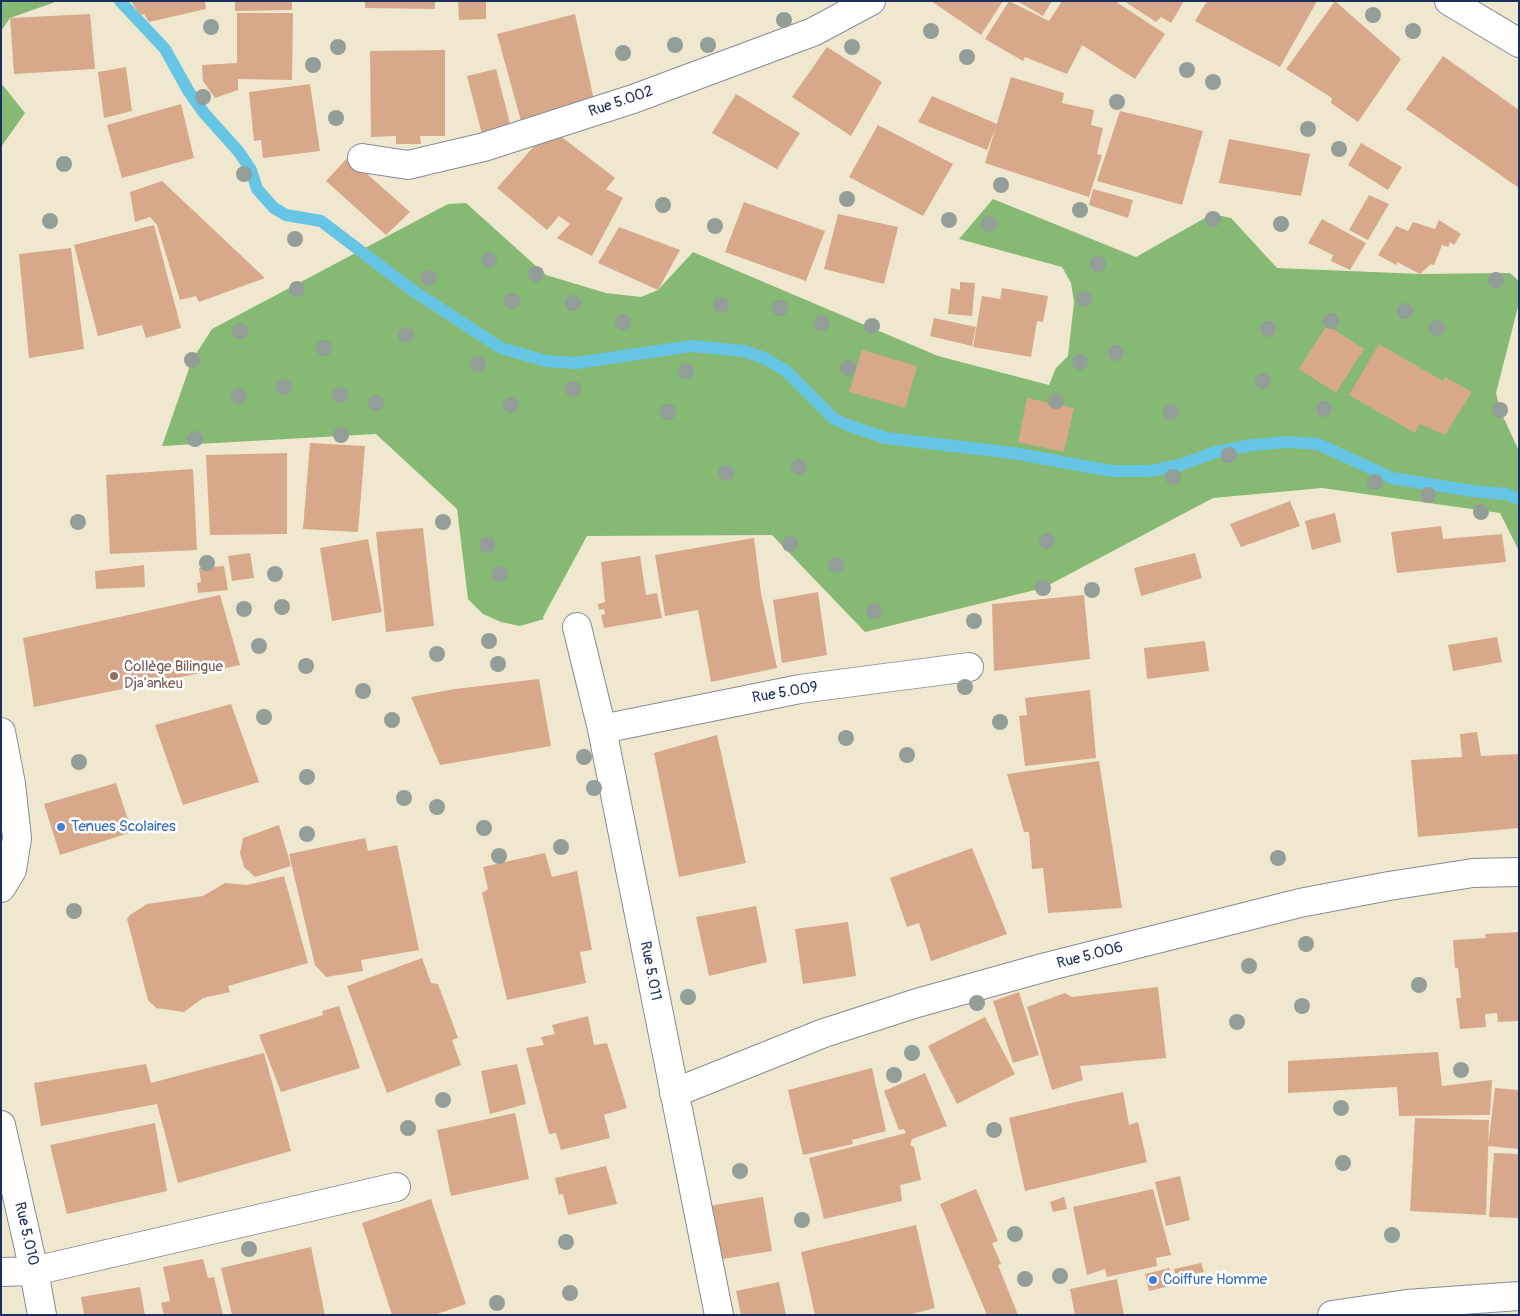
<!DOCTYPE html>
<meta charset="utf-8">
<style>
body{margin:0}
#map{position:relative;width:1520px;height:1316px;overflow:hidden;background:#efe8cf;font-family:Pangolin,sans-serif}
canvas{display:block}
.frame{position:absolute;inset:0;border:2px solid #1b2f5e;pointer-events:none}
</style>
<div id="map">
<canvas width="1520" height="1316"></canvas>
<div class="frame"></div>
</div>
<script>
const c = document.querySelector('canvas').getContext('2d');
c.lineJoin = 'round';
function fill(path, color) {
  c.fillStyle = color;
  c.fill(path, 'evenodd');
}
function shape(rows) {
  const path = new Path2D();
  for (const r of rows) {
    path.moveTo(r[0], r[1]);
    for (let i = 2; i < r.length; i += 2) path.lineTo(r[i], r[i + 1]);
  }
  return path;
}
function strokePath(path, color, width, dash) {
  c.strokeStyle = color;
  c.lineWidth = width;
  c.lineCap = dash ? 'butt' : 'round';
  c.setLineDash(dash || []);
  c.stroke(path);
}
function write(font, color, halo, rows, align = 'center') {
  c.font = font + ' Pangolin,sans-serif';
  c.lineWidth = 5;
  c.setLineDash([]);
  c.textBaseline = 'middle';
  c.strokeStyle = halo;
  c.fillStyle = color;
  for (const [text, x, y, turn = 0] of rows) {
    c.save();
    c.translate(x, y);
    c.rotate((+turn || 0) * Math.PI / 180);
    c.textAlign = isNaN(turn) ? turn : align;
    if (halo) c.strokeText(text, 0, 0);
    c.fillText(text, 0, 0);
    c.restore();
  }
}
const forest = shape([
 [1,1,58,1,10,18,1,31],
 [1,83,25,113,1,147],
 [993,199,1136,257,1212,214,1231,218,1277,268,1420,274,1510,273,1519,281,1519,303,1496,393,1500,410,1519,451,1519,551,1500,513,1322,488,1213,498,1043,588,865,632,772,535,587,536,543,617,544,619,520,626,501,622,483,614,468,599,457,509,376,434,162,446,192,360,212,329,448,204,466,203,546,275,606,293,641,297,658,290,693,252,938,356,1049,385,1056,368,1068,356,1074,302,1071,283,1062,267,959,239]
]);
const stream = shape([
 [120,1,165,49,189,92,204,113,239,152,251,170,257,189,274,208,286,215,321,221,412,290,501,348,546,361,576,363,692,346,744,351,764,358,785,370,834,419,853,427,886,438,1013,453,1111,471,1150,471,1180,465,1216,452,1252,445,1287,442,1318,444,1392,478,1472,491,1506,494,1519,499]
]);
const building = shape([
 [131,1,205,1,206,9,149,22,144,14,140,15],
 [235,1,292,1,292,10,235,11],
 [365,1,435,1,435,9,365,8],
 [458,1,486,1,486,19,459,20],
 [931,1,1003,1,981,35],
 [1009,1,1049,21,1062,1,1115,1,1165,34,1135,79,1082,45,1067,74,1025,57,1023,61,985,39],
 [1017,1,1052,1,1043,16],
 [1124,1,1184,1,1171,23,1161,17,1156,22],
 [1207,1,1317,1,1280,67,1195,21],
 [1335,1,1401,59,1358,122,1331,103,1332,98,1286,69],
 [237,13,293,13,292,80,238,79,238,90,215,98,203,81,202,65,237,63],
 [90,14,95,69,14,74,10,18],
 [575,14,594,100,521,121,497,34],
 [827,47,882,82,851,136,792,97],
 [445,50,445,136,420,136,421,144,396,144,396,136,371,137,370,51],
 [1443,56,1519,110,1519,188,1406,109],
 [126,67,132,111,104,118,98,72],
 [496,69,512,131,483,138,467,76],
 [1011,77,1064,93,1062,103,1094,110,1091,125,1103,128,1097,154,1102,155,1089,197,985,163],
 [310,84,320,151,263,158,261,140,254,141,249,92],
 [736,94,800,133,777,169,712,133],
 [932,96,997,124,987,150,918,122],
 [181,104,194,158,122,178,107,125],
 [1120,111,1203,131,1182,205,1097,181],
 [878,125,953,164,923,216,849,177],
 [550,128,615,178,606,189,623,198,592,256,557,238,570,224,559,216,547,230,497,188],
 [1229,139,1310,154,1301,196,1219,183],
 [1361,143,1402,167,1388,190,1348,165],
 [348,157,410,212,386,235,326,181],
 [162,181,265,278,199,302,196,296,180,300,157,225,150,217,135,222,130,192],
 [1093,189,1133,200,1128,218,1089,205],
 [1369,195,1389,204,1368,240,1349,230],
 [744,202,825,231,806,281,725,252],
 [838,214,898,227,884,284,824,269],
 [1322,219,1366,243,1350,270,1331,261,1333,255,1308,243],
 [1439,220,1461,234,1454,245,1450,242,1448,247,1442,245,1434,265,1431,264,1420,274,1397,262,1396,265,1378,255,1396,226,1408,231,1413,222,1435,229],
 [154,225,181,328,146,338,142,325,98,336,74,245],
 [619,227,680,250,658,290,598,263],
 [71,248,84,349,29,358,19,254],
 [960,282,975,283,972,316,948,314,951,288,960,290],
 [1002,288,1048,296,1043,322,1037,321,1031,357,973,347,982,296,1000,299],
 [934,318,976,327,972,346,930,336],
 [1327,325,1364,349,1336,393,1299,369],
 [1379,344,1443,381,1445,377,1472,392,1445,435,1420,424,1415,433,1349,395],
 [862,350,917,366,905,408,849,392],
 [1027,398,1074,408,1064,452,1018,442],
 [310,443,365,446,358,532,303,529],
 [287,453,287,534,210,535,206,455],
 [193,469,197,550,110,554,106,475],
 [1290,501,1300,526,1241,547,1230,524],
 [1335,513,1341,542,1312,550,1305,521],
 [1441,526,1443,539,1502,534,1506,562,1397,573,1391,532],
 [423,528,434,626,386,632,376,532],
 [754,538,761,593,777,668,711,682,698,610,665,616,655,555],
 [368,539,382,612,332,621,320,548],
 [250,553,254,578,232,581,228,556],
 [1195,553,1202,578,1141,596,1134,568],
 [640,556,646,595,657,593,662,618,604,628,601,615,605,614,604,609,599,610,598,604,605,602,601,562],
 [144,565,145,587,96,589,95,571],
 [224,566,228,590,198,593,197,583,201,582,199,568],
 [818,592,827,655,782,663,773,600],
 [220,595,240,665,34,707,23,638],
 [1084,595,1090,659,994,671,992,604],
 [1497,637,1502,662,1453,671,1448,645],
 [1205,641,1209,671,1147,679,1144,648],
 [539,679,551,746,440,765,411,697,455,689],
 [1090,690,1096,758,1025,766,1019,716,1027,715,1025,698],
 [231,704,259,782,183,805,155,725],
 [1477,732,1481,756,1519,754,1519,828,1418,837,1411,760,1462,757,1460,734],
 [717,735,746,863,679,877,654,753],
 [1099,761,1122,908,1048,913,1043,868,1032,869,1029,832,1024,832,1007,774],
 [116,783,132,832,60,855,44,804],
 [279,825,291,866,255,877,244,867,240,853,243,838],
 [365,838,368,851,397,845,419,950,361,960,363,971,326,977,315,965,289,854],
 [972,848,1007,934,931,961,919,923,907,927,890,878],
 [545,853,552,877,577,871,592,950,580,952,586,983,507,1000,482,893,488,889,483,867],
 [284,876,308,963,228,986,230,992,203,998,184,1012,156,1008,148,1000,127,919,130,915,147,904,203,896,225,883,247,885],
 [756,906,767,962,709,976,696,917],
 [848,922,856,976,803,984,795,929],
 [1519,932,1519,1021,1498,1022,1497,1013,1485,1014,1486,1027,1460,1029,1456,998,1461,998,1458,968,1455,968,1453,940,1486,938,1485,934],
 [422,958,431,983,438,984,458,1038,452,1040,461,1065,387,1093,347,986],
 [1158,987,1166,1058,1080,1066,1083,1080,1052,1090,1027,1007,1065,993,1072,997],
 [1019,992,1039,1055,1013,1063,993,1001],
 [339,1006,360,1068,281,1092,259,1035,323,1015,322,1011],
 [588,1016,594,1045,607,1043,627,1108,604,1115,610,1138,561,1150,556,1133,549,1134,526,1048,544,1045,541,1037,555,1034,552,1025],
 [985,1017,1015,1074,957,1104,928,1046],
 [1438,1052,1442,1086,1492,1080,1490,1115,1399,1116,1397,1087,1288,1093,1288,1061],
 [264,1053,291,1151,178,1183,157,1104,41,1126,34,1083,146,1064,151,1083],
 [517,1064,526,1104,490,1114,481,1071],
 [872,1068,886,1131,852,1140,853,1144,803,1155,788,1090],
 [925,1073,947,1126,912,1139,910,1145,914,1147,921,1180,900,1185,902,1201,824,1219,809,1158,906,1133,904,1129,899,1130,884,1091],
 [1495,1088,1519,1090,1519,1149,1488,1146],
 [1123,1092,1129,1125,1138,1122,1147,1162,1025,1191,1009,1118,1071,1103],
 [515,1113,529,1179,451,1196,437,1130],
 [1415,1118,1489,1120,1486,1215,1410,1211],
 [155,1123,167,1191,67,1214,50,1145],
 [1494,1153,1519,1154,1519,1218,1489,1217],
 [606,1166,617,1204,568,1215,563,1194,559,1195,555,1178],
 [1180,1176,1190,1220,1166,1226,1155,1182],
 [976,1189,998,1241,992,1243,1001,1264,998,1265,1018,1315,987,1315,940,1204],
 [1153,1189,1171,1255,1156,1258,1157,1266,1107,1277,1105,1269,1087,1275,1073,1207],
 [763,1197,772,1251,716,1260,708,1206],
 [1064,1197,1067,1209,1053,1212,1050,1202],
 [431,1199,466,1304,434,1315,392,1315,362,1223],
 [916,1225,935,1308,909,1315,815,1315,801,1252],
 [311,1247,325,1315,232,1315,221,1268],
 [203,1259,208,1278,214,1277,223,1315,164,1315,161,1303,170,1301,163,1267],
 [1201,1263,1204,1272,1176,1277,1174,1269],
 [1169,1268,1174,1285,1149,1291,1145,1274],
 [1117,1279,1124,1315,1075,1315,1070,1289],
 [779,1282,786,1315,741,1315,736,1291],
 [140,1287,145,1315,84,1315,81,1297]
]);
const street = shape([
 [1449,1,1519,43],
 [362,158,408,165,484,147,633,99,813,32,871,1],
 [577,627,602,729,719,1315],
 [602,729,800,689,969,667],
 [1,732,11,784,17,838,12,870,1,888],
 [674,1093,824,1033,917,1003,1046,967,1300,903,1389,886,1473,873,1519,872],
 [1,1125,34,1271,42,1315],
 [1,1272,34,1271,396,1187]
]);
const secondary = shape([
 [1332,1315,1407,1304,1519,1296]
]);
const trees = [
 [1373,15],
 [784,20],
 [211,27],
 [931,31],
 [1413,31],
 [675,45],
 [708,45],
 [338,47],
 [852,47],
 [623,53],
 [967,57],
 [313,65],
 [1187,70],
 [1213,82],
 [203,97],
 [1117,102],
 [336,118],
 [1308,129],
 [1339,149],
 [64,164],
 [244,174],
 [1001,185],
 [847,199],
 [663,205],
 [1080,210],
 [1213,219],
 [949,220],
 [50,221],
 [989,224],
 [1281,224],
 [715,226],
 [295,239],
 [489,260],
 [1098,264],
 [536,274],
 [429,278],
 [1496,280],
 [297,289],
 [1084,299],
 [512,301],
 [573,303],
 [721,305],
 [780,308],
 [1405,311],
 [1331,321],
 [623,322],
 [822,323],
 [872,326],
 [1437,328],
 [1268,329],
 [240,331],
 [406,335],
 [324,348],
 [1116,353],
 [192,360],
 [1080,362],
 [478,364],
 [848,368],
 [686,371],
 [1263,381],
 [284,387],
 [573,389],
 [340,395],
 [239,396],
 [1056,401],
 [376,403],
 [511,405],
 [1324,409],
 [1500,410],
 [668,412],
 [1171,412],
 [341,435],
 [195,439],
 [1229,455],
 [799,467],
 [726,473],
 [1173,477],
 [1375,482],
 [1428,495],
 [1481,512],
 [78,522],
 [443,522],
 [1047,541],
 [790,544],
 [487,545],
 [207,563],
 [836,565],
 [275,574],
 [500,574],
 [1043,588],
 [1092,590],
 [282,607],
 [244,609],
 [874,611],
 [974,621],
 [489,641],
 [259,646],
 [437,654],
 [498,664],
 [306,666],
 [965,687],
 [363,691],
 [264,717],
 [392,720],
 [1000,722],
 [846,738],
 [907,755],
 [584,757],
 [79,762],
 [307,777],
 [594,788],
 [404,798],
 [437,807],
 [484,828],
 [307,834],
 [561,847],
 [499,856],
 [1278,858],
 [74,911],
 [1306,944],
 [1249,966],
 [1419,985],
 [688,997],
 [977,1003],
 [1302,1006],
 [1237,1022],
 [912,1053],
 [1461,1070],
 [894,1075],
 [443,1100],
 [1341,1108],
 [408,1128],
 [994,1130],
 [1343,1163],
 [740,1171],
 [802,1220],
 [1015,1234],
 [1392,1235],
 [566,1242],
 [249,1249],
 [1060,1276],
 [1025,1279],
 [570,1293],
 [497,1303]
];
const markers = [
 [114,676,5,"#8d6e63"],
 [61,827,5,"#3f7fe0"],
 [1153,1280,5,"#3f7fe0"]
];
const streetNames = [
 ["Rue 5.002",621,102,-19],
 ["Rue 5.009",785,693,-10],
 ["Rue 5.006",1090,956,-15],
 ["Rue 5.011",650,971,79],
 ["Rue 5.010",26,1234,77]
];
const educationNames = [
 ["Collège Bilingue",124,667],
 ["Dja'ankeu",124,684]
];
const shopNames = [
 ["Tenues Scolaires",71,827],
 ["Coiffure Homme",1163,1280]
];
fill(forest, '#86b974');
strokePath(stream, '#66c5e4', 12);
fill(building, '#d8a88a');
strokePath(street, '#858c96', 30);
strokePath(secondary, '#858c96', 30);
strokePath(street, '#fff', 28);
strokePath(secondary, '#fff', 28);
c.fillStyle = '#929e97';
for (const [x, y] of trees) {
  c.beginPath();
  c.arc(x, y, 8, 0, 2 * Math.PI);
  c.fill();
}
for (const [x, y, r, color] of markers) {
  const dot = new Path2D();
  dot.arc(x, y, r, 0, 2 * Math.PI);
  c.fillStyle = color;
  c.fill(dot);
  strokePath(dot, '#fff', 2);
}
write('15px', '#1b2f5e', '#fff', streetNames);
write('15px', '#785e54', '#fff', educationNames, 'left');
write('15px', '#366cbe', '#fff', shopNames, 'left');
</script>
